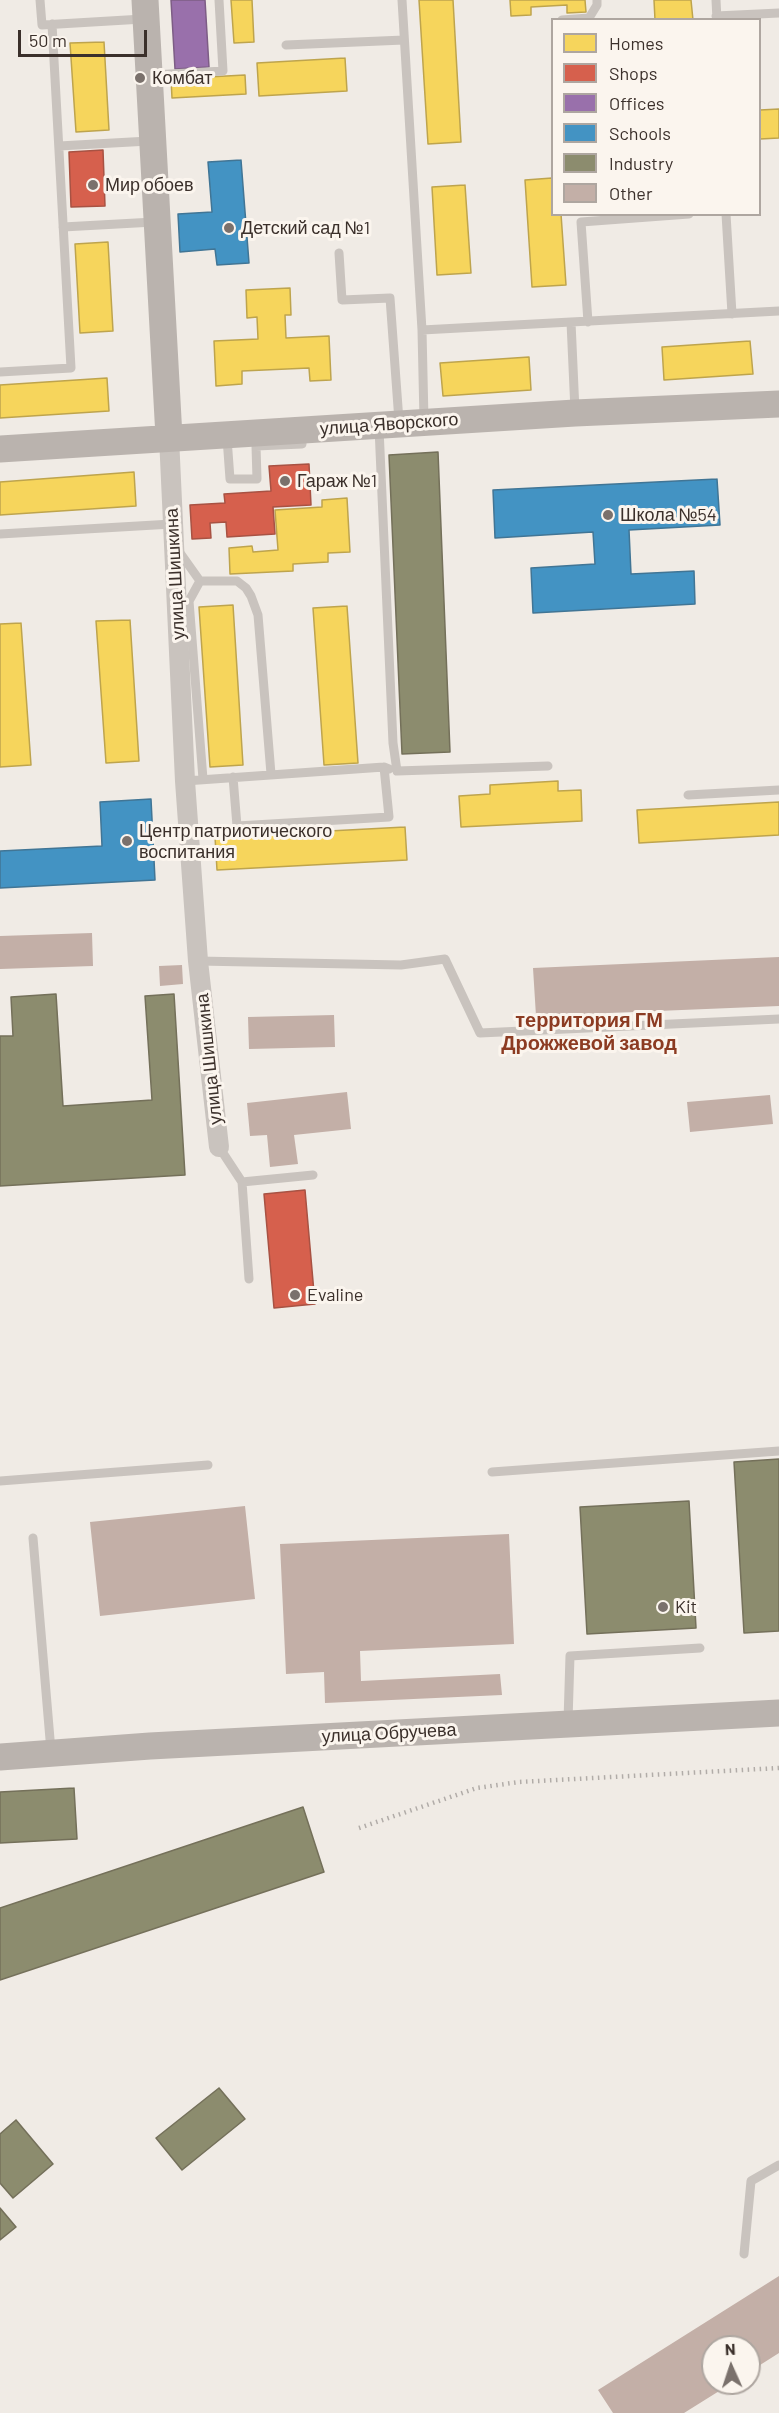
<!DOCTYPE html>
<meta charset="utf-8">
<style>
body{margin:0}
#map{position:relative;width:779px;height:2413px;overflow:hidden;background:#f0ebe5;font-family:Barlow,sans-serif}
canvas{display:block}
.legend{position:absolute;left:551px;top:18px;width:210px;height:198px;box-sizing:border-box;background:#fbf5ee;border:2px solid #aea6a0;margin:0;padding:8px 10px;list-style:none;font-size:18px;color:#3b302b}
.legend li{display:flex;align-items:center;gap:12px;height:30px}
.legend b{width:30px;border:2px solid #aea6a0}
.north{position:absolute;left:701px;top:2335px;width:60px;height:60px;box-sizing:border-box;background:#fbf5ee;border:2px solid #aea6a0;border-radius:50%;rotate:357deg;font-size:16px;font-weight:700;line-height:24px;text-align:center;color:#3b302b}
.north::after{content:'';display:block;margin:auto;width:21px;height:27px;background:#7a716c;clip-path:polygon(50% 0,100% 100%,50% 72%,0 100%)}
.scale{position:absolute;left:18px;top:30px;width:129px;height:27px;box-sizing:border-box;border:3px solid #3b302b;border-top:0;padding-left:8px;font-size:18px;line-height:21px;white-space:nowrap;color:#3b302b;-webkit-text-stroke:4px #fbf5ee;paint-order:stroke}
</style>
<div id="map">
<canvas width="779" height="2413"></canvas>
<ul class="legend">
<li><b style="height:16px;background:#f6d55c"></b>Homes</li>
<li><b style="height:16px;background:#d6604d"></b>Shops</li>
<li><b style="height:16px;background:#9970ab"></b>Offices</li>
<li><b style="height:16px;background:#4393c3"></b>Schools</li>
<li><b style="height:16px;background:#8c8c6e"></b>Industry</li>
<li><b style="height:16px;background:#c3afa7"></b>Other</li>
</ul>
<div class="north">N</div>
<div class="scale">50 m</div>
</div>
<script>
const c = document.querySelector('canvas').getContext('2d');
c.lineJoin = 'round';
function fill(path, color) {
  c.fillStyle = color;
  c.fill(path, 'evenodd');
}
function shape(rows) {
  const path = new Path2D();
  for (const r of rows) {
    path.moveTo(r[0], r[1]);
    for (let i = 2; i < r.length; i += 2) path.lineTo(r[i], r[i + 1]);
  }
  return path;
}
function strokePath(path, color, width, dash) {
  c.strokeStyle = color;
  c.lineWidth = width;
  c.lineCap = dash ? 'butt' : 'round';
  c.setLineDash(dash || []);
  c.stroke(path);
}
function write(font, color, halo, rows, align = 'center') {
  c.font = font + ' Barlow,sans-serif';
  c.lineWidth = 6;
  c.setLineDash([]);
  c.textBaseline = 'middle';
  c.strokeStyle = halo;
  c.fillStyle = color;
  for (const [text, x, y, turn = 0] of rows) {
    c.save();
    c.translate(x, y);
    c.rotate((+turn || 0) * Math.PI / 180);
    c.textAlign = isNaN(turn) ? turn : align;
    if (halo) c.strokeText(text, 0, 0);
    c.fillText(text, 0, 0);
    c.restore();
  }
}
const homes = shape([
 [231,0,252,0,254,42,234,43,231,0],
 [419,0,453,0,461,142,428,144,419,0],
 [510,0,585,0,586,12,567,13,567,5,531,7,531,15,511,16,510,0],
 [654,0,691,0,693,20,655,20,654,0],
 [104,42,109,130,76,132,70,43,104,42],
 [345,58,347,91,259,96,257,63,345,58],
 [245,75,246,94,172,98,171,79,245,75],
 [779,109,779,138,760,139,760,110,779,109],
 [552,178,552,214,561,214,566,285,532,287,525,180,552,178],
 [465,185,471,273,437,275,432,187,465,185],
 [108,242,113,331,80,333,75,244,108,242],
 [290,288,291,315,285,315,286,338,329,336,331,380,310,381,309,368,242,371,242,384,216,386,214,341,258,339,257,317,247,318,246,290,290,288],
 [750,341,753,374,664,380,662,347,750,341],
 [529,357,531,390,443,396,440,363,529,357],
 [107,378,109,411,0,418,0,385,107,378],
 [134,472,136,506,0,515,0,482,134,472],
 [347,498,350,552,328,553,328,562,293,564,293,571,230,574,229,548,252,546,253,552,278,550,275,510,322,507,322,500,347,498],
 [233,605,243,765,210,767,199,607,233,605],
 [347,606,358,763,324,765,313,608,347,606],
 [130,620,139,761,106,763,96,621,130,620],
 [21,623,31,765,0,767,0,624,21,623],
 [558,781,558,791,581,790,582,821,461,827,459,796,490,794,490,785,558,781],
 [779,802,779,835,639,843,637,810,779,802],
 [405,827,407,860,217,870,215,837,405,827]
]);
const shops = shape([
 [103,150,105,206,71,207,69,152,103,150],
 [309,464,311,505,273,507,275,534,227,537,226,522,210,523,211,538,192,539,190,505,225,503,224,494,271,491,269,466,309,464],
 [305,1190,315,1304,274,1308,264,1194,305,1190]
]);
const offices = shape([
 [171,0,205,0,209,67,175,69,171,0]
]);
const schools = shape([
 [241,160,249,263,217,265,215,249,180,252,178,214,212,212,208,162,241,160],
 [717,479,720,525,629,530,631,574,694,571,695,604,533,613,531,568,595,564,593,532,495,538,493,490,717,479],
 [151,799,155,880,0,888,0,851,102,846,100,802,151,799]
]);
const industry = shape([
 [438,452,450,752,402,754,389,455,438,452],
 [56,994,63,1106,152,1100,145,996,174,994,185,1175,0,1186,0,1036,13,1036,11,997,56,994],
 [779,1459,779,1631,744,1633,734,1462,779,1459],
 [689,1501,696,1628,587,1634,580,1507,689,1501],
 [74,1788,77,1839,0,1843,0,1792,74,1788],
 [303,1807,324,1872,0,1980,0,1908,303,1807],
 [219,2088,245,2119,182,2170,156,2138,219,2088],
 [16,2120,53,2164,13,2198,0,2183,0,2134,16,2120],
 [0,2208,16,2227,0,2240,0,2208]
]);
const building = shape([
 [92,933,93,966,0,969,0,936],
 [779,957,779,1006,536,1016,533,968],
 [182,965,183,984,160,986,159,966],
 [334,1015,335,1047,249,1049,248,1017],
 [347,1092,351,1129,294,1135,298,1164,270,1167,267,1135,250,1136,247,1103],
 [770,1095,773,1124,690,1132,687,1102],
 [245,1506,255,1599,100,1616,90,1522],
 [509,1534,514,1644,360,1651,361,1681,500,1674,502,1695,325,1703,324,1672,286,1674,280,1544],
 [779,2276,779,2353,749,2372,749,2347,713,2347,713,2383,732,2383,684,2413,613,2413,598,2390]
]);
const service = shape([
 [40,0,42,25,143,19],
 [402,0,422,330,424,420],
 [716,0,717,20],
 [716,16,779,13],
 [562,20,589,18,597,5,597,0],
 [286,45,404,40],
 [153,75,223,71,219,0],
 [59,146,149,141],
 [726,214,732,314],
 [63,227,154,222],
 [339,253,342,300,390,298,399,421],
 [588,322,581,222,689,214],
 [422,330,571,322],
 [0,372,71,368,52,24],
 [575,411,571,322,779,311],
 [379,428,393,743,397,771,548,766],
 [227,438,230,479,257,479,256,446,302,444,303,431],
 [0,534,172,524],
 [178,550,200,581,237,581,246,588,251,596,258,615,271,774],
 [200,581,189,601,203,779],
 [233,777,237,826,389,817,384,767],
 [185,781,384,767,389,769],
 [688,795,779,790],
 [198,961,401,965,445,959,480,1033,779,1019],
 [219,1147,242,1182],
 [249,1279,242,1182,313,1175],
 [492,1472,779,1451],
 [0,1481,208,1465],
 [33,1538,51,1751],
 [568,1721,570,1656,700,1648],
 [744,2254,751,2181,779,2165]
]);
const minor = shape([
 [169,437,185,781,198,961,219,1147]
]);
const secondary = shape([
 [145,0,169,437],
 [0,449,575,413,779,404],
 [0,1757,150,1746,779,1713]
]);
const rail = shape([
 [359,1828,477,1788,519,1782,779,1768]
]);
const markers = [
 [140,78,6,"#7a716c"],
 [93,185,6,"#7a716c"],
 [229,228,6,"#7a716c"],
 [285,481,6,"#7a716c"],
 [608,515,6,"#7a716c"],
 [127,841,6,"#7a716c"],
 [295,1295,6,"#7a716c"],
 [663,1607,6,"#7a716c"]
];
const poiNames = [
 ["Комбат",152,78],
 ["Мир обоев",105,185],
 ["Детский сад №1",241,228],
 ["Гараж №1",297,481],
 ["Школа №54",620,515],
 ["Центр патриотического",139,831],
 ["воспитания",139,852],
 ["Evaline",307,1295],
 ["Kit",675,1607]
];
const streetNames = [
 ["улица Яворского",389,424,-4],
 ["улица Шишкина",175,574,-93],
 ["улица Шишкина",209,1059,-96],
 ["улица Обручева",389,1733,-3]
];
const neighbourhoodNames = [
 ["территория ГМ",589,1020],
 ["Дрожжевой завод",589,1043]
];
fill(homes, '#f6d55c');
strokePath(homes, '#bea44d', 1.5);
fill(shops, '#d6604d');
strokePath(shops, '#a85243', 1.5);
fill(offices, '#9970ab');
strokePath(offices, '#7d5d85', 1.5);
fill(schools, '#4393c3');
strokePath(schools, '#417595', 1.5);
fill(industry, '#8c8c6e');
strokePath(industry, '#74705a', 1.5);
fill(building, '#c3afa7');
strokePath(service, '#c9c3be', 9);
strokePath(minor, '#c9c3be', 20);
strokePath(secondary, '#bab3ae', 27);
strokePath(rail, '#b1aca8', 4.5, [1.5, 4.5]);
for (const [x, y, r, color] of markers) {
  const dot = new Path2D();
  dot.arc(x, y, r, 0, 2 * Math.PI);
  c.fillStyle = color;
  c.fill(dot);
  strokePath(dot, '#fbf5ee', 2);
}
write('18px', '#3b302b', '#fbf5ee', poiNames, 'left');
write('18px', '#3b302b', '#fbf5ee', streetNames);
write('bold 20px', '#8c3b22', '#fbf5ee', neighbourhoodNames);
</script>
